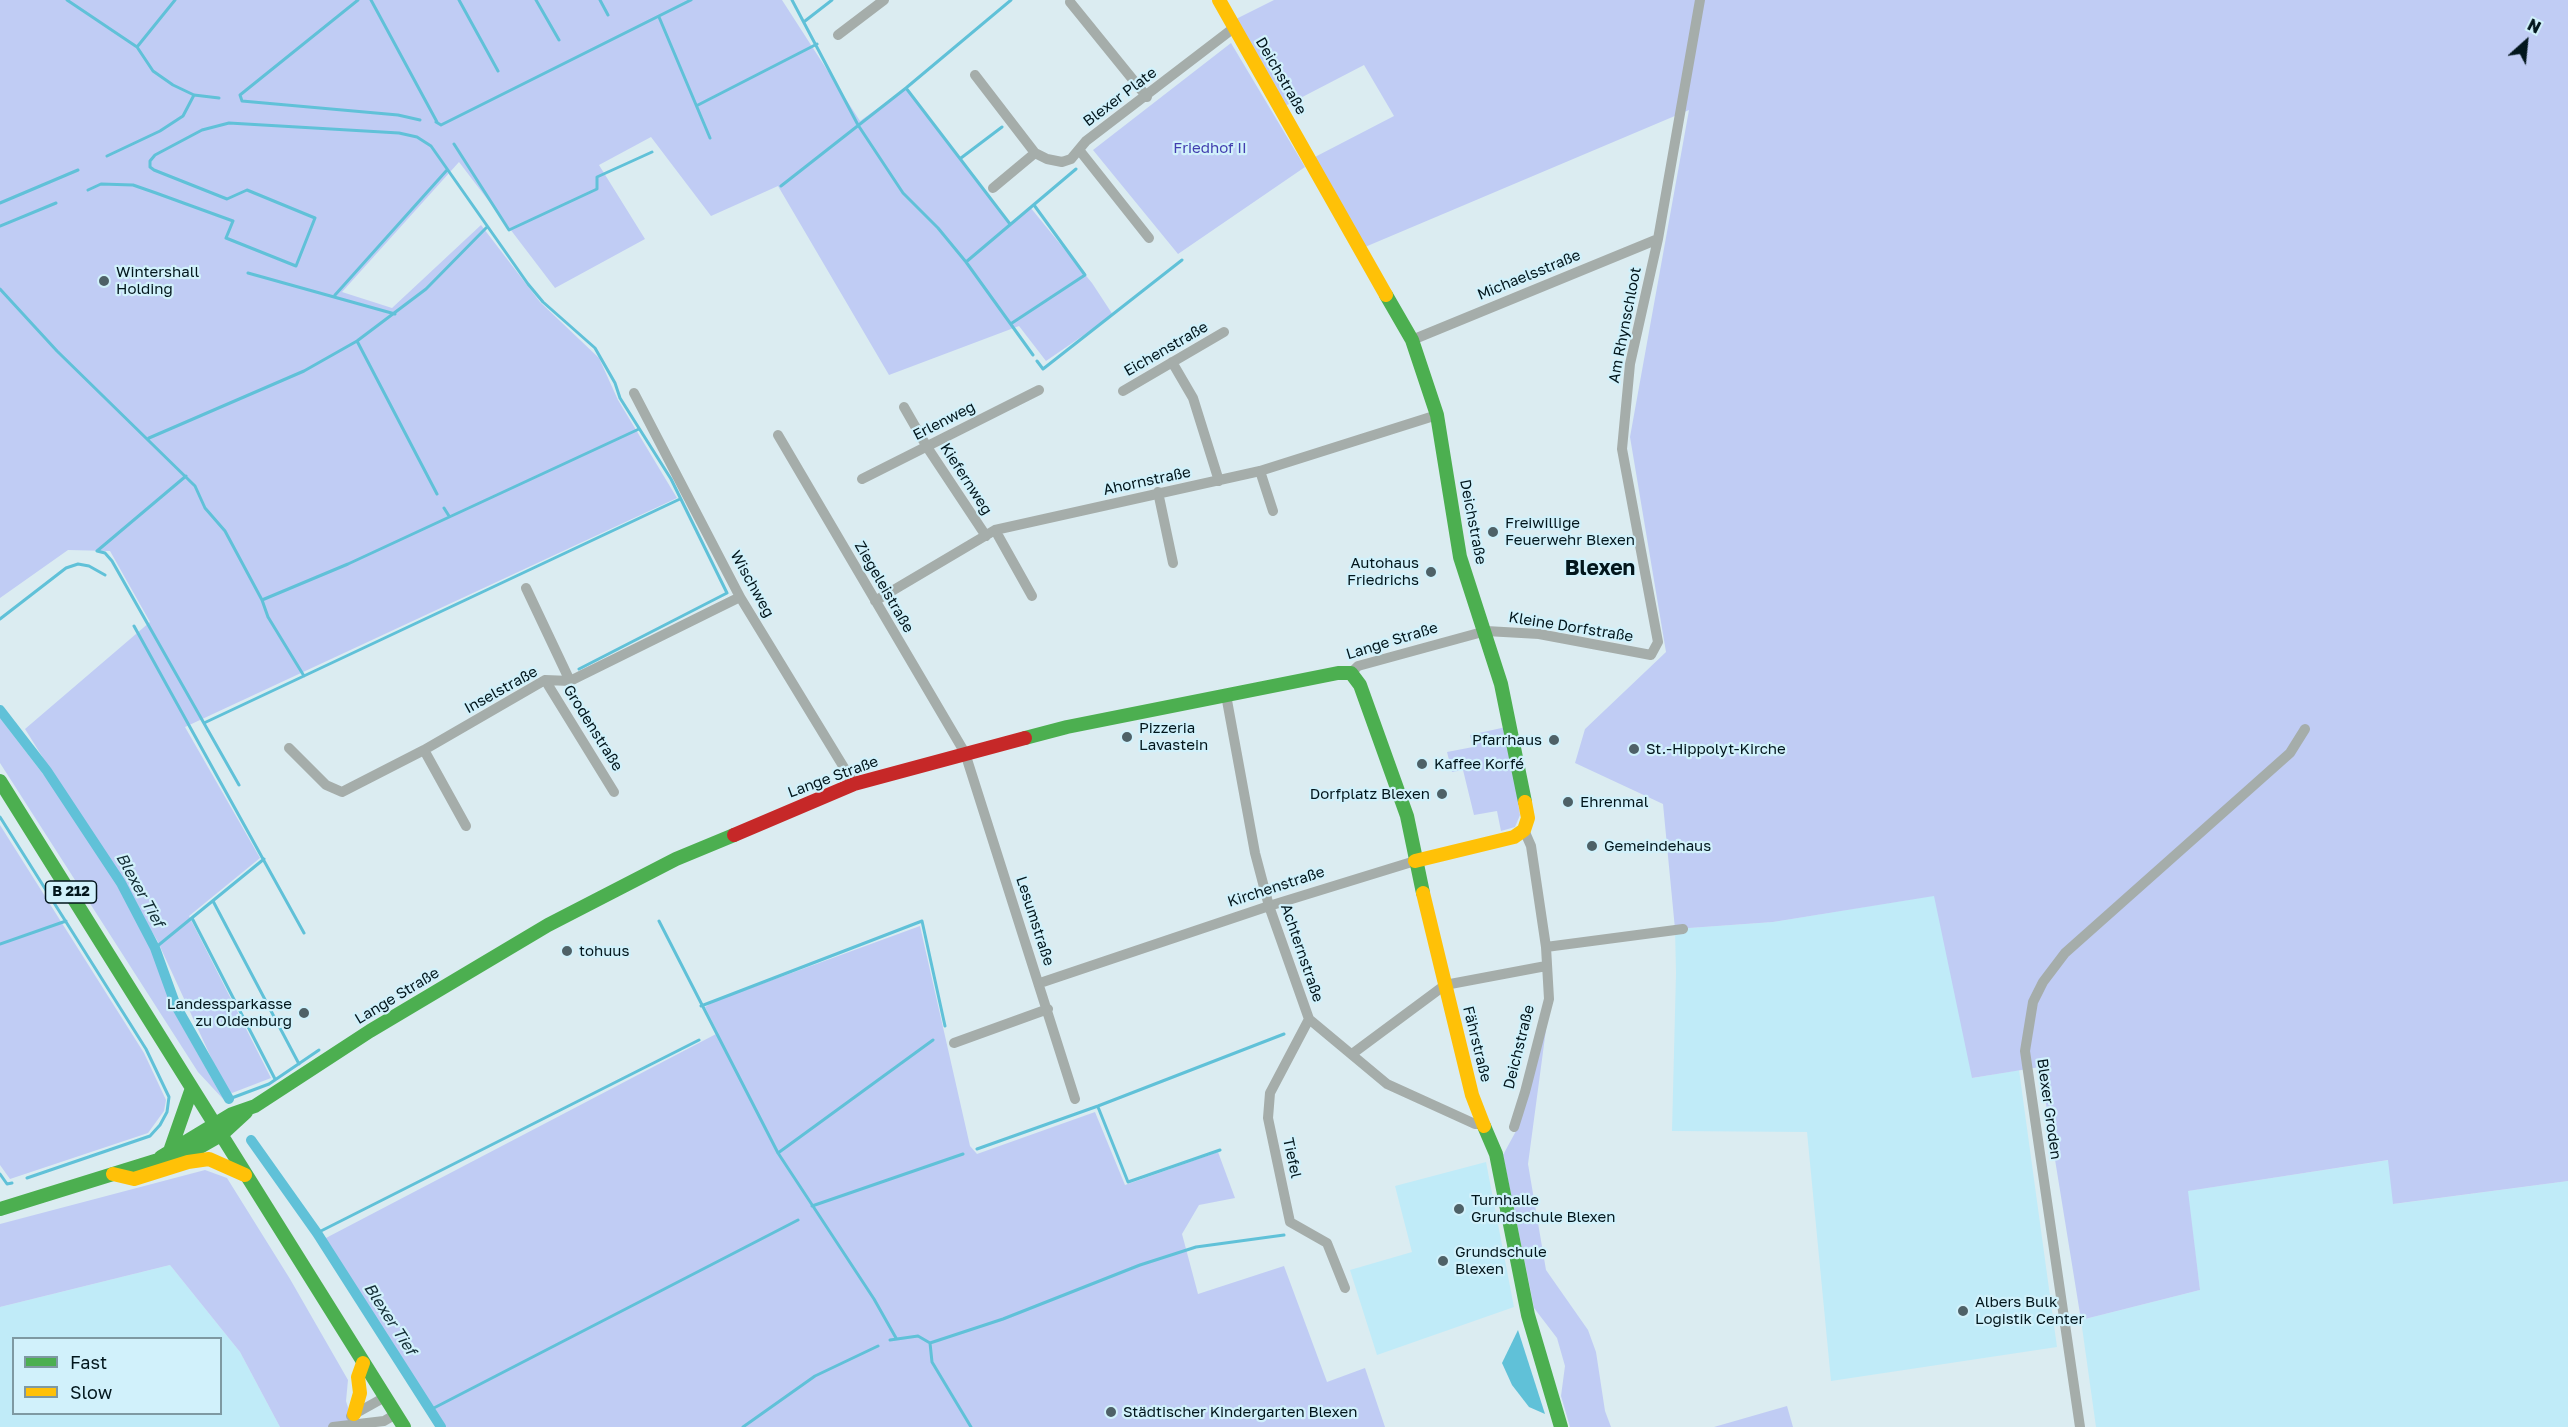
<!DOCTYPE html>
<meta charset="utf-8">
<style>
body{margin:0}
#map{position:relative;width:2568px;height:1427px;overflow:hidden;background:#dbecf1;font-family:"Golos Text",sans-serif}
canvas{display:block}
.legend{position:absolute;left:12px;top:1337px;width:210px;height:78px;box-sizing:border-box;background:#d1f1fb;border:2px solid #7e99a2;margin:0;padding:8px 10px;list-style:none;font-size:18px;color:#02161c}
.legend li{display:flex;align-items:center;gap:12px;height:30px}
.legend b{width:30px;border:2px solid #7e99a2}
.north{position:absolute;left:2496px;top:12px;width:60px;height:60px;-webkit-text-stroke:4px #d1f1fb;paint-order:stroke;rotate:27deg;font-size:16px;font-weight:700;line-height:24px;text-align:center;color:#02161c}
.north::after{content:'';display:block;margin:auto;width:21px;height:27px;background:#02161c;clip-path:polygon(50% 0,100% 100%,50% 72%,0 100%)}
</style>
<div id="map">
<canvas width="2568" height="1427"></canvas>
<ul class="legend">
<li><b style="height:8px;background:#4caf50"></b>Fast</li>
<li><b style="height:8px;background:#ffc107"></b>Slow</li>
</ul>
<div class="north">N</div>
</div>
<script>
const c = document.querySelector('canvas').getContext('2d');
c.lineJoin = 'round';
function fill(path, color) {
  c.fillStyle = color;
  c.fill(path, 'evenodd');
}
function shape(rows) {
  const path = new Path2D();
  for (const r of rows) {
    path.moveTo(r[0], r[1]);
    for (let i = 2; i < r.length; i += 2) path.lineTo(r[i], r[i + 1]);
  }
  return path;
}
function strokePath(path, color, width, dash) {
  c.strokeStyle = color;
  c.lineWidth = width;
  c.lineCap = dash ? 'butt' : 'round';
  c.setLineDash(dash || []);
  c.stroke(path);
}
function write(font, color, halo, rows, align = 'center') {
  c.font = font + ' "Golos Text",sans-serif';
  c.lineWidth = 4.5;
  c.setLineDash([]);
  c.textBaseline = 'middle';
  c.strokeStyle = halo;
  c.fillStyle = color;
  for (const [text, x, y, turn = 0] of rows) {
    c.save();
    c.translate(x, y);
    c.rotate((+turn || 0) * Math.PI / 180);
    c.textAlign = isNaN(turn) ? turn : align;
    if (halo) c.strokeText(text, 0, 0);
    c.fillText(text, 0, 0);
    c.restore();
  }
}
const built = shape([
 [1937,895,1973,1078,2019,1070,2057,1347,1831,1381,1807,1132,1672,1131,1676,973,1675,929,1773,922],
 [2389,1160,2394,1204,2568,1181,2568,1427,2096,1427,2081,1320,2200,1290,2187,1191],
 [1486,1162,1514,1307,1377,1355,1350,1270,1412,1252,1395,1186],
 [170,1265,240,1352,280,1427,0,1427,0,1307],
 [14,1338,220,1338,220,1414,14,1414]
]);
const green = shape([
 [0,0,782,0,860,121,906,88,1010,223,1030,207,1092,283,1113,315,1046,361,1019,326,889,375,778,186,711,216,651,137,599,165,645,239,555,288,459,162,342,292,392,308,481,225,540,302,599,358,618,400,677,498,185,727,260,858,189,916,271,1078,232,1093,226,1090,157,940,25,729,150,622,110,551,68,550,0,598],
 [1274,0,2568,0,2568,1181,2393,1204,2388,1160,2188,1191,2200,1290,2081,1320,2040,1067,1972,1078,1934,896,1773,922,1675,929,1663,804,1575,763,1585,729,1666,652,1630,437,1689,110,1365,247,1313,158,1394,116,1364,65,1285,106,1236,19],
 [1231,43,1305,167,1178,254,1093,150],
 [0,718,53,787,116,883,149,944,173,1010,224,1100,198,1072,0,763],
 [1506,727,1520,815,1515,827,1501,831,1497,811,1474,815,1463,770,1452,772,1447,752,1473,747,1470,735],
 [0,825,144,1053,166,1100,164,1111,148,1133,10,1179,0,1165],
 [920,926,970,1146,977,1154,1095,1112,1125,1185,1218,1152,1235,1198,1199,1205,1182,1234,1198,1294,1284,1266,1327,1382,1365,1368,1385,1427,444,1427,324,1239,718,1033,705,1007,715,1001],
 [1547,1022,1528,1164,1546,1270,1588,1330,1596,1352,1605,1411,1611,1427,1570,1427,1561,1396,1565,1366,1557,1338,1534,1308,1503,1155,1516,1131],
 [205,1170,227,1178,290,1279,348,1380,346,1401,354,1427,280,1427,240,1352,170,1265,0,1307,0,1224],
 [1787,1406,1793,1427,1714,1427]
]);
const water = shape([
 [1518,1330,1545,1414,1529,1407,1512,1385,1502,1363]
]);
const stream = shape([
 [67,0,137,47],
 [175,0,137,47,153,71,173,85,194,95,219,98],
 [358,0,240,95,242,101,398,115,420,120],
 [371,0,437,122],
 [459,0,498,71],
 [536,0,559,40],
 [600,0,608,15],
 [792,0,858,125,903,193,938,228,966,262,1033,355],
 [659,17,710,138],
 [805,21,832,0],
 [906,88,1010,224],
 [698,105,817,44],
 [436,122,441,125,691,0],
 [454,144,509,230,597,189,597,177,652,152],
 [107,156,160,131,183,116,194,95],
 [961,158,1002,127],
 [781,186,906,88,1011,0],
 [88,190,101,184,133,185,156,193,233,221,226,238,296,266,315,218,247,190,227,199,154,170,150,167,150,161,155,155,202,130,229,123,399,133,417,137,431,146,528,284,543,302,595,348,615,383,620,398,671,479,727,593,579,669],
 [0,203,78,170],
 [0,226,56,203],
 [966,262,1076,169],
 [248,273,395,314],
 [0,289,57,351,195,486,205,508,225,531,262,600,268,617,304,676],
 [335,295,447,170],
 [1012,323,1085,275,1034,205],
 [357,341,437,494],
 [1037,361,1043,369,1182,260],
 [149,438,304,371,357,341,426,289,487,227],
 [186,476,97,551,105,553,112,561,239,785],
 [444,508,449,516],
 [262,600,348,564,639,429],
 [0,619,66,568,78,564,89,566,105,575],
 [134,626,304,933],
 [204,723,680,499],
 [0,817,146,1049,169,1097,167,1112,160,1125,150,1136,27,1178],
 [213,901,299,1064],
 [192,918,275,1079],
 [659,921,778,1153,874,1299,896,1338],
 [0,944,66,921],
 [155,948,264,859],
 [701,1006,922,921,945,1026],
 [229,1099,269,1084,319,1050],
 [1098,1107,1128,1182,1220,1150],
 [977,1149,1098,1106,1284,1034],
 [778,1153,933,1040],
 [0,1174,7,1184,12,1183],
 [812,1206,963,1154],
 [317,1233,699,1040],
 [890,1340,918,1336,930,1343,1003,1319,1140,1265,1196,1247,1284,1235],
 [930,1343,932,1362,971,1427],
 [430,1410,798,1220],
 [743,1427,815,1376,878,1346]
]);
const canal = shape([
 [0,710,47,771,121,883,155,948,176,1006,229,1099],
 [251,1140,317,1233,441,1427]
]);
const street = shape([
 [1070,2,1147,97],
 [838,35,884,0],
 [975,75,1035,153],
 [1080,151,1149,238],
 [993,188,1035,153,1047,159,1062,162,1071,159,1086,141,1235,27],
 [1412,340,1658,239],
 [1172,362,1193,398,1219,481],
 [1123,391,1224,332],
 [634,393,740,597,854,784],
 [904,407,927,447,986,536],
 [778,435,965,753,1075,1099],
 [1260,471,1273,511],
 [862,479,1039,390],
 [1158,492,1173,563],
 [995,530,1032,596],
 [526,588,570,681],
 [875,601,995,530,1260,471,1437,415],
 [1351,673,1358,666,1486,631,1539,634,1651,655,1658,642,1622,449,1630,364,1658,239,1700,0],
 [545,680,614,792],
 [1226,695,1255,853,1269,906,1309,1019,1387,1084,1475,1124,1483,1124],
 [289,748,326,785,342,792,424,750,545,680,570,681,740,597],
 [424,750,466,826],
 [1546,947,1683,929],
 [1040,983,1269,906,1415,861],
 [1309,1019,1270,1093,1268,1118,1290,1222,1327,1243,1345,1288],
 [954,1043,1048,1009],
 [1352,1054,1445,985,1546,966],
 [1514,1127,1525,1092,1549,999,1546,947,1531,846,1524,830],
 [351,1416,385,1397],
 [333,1427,384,1421,396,1414],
 [2080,1427,2025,1051,2033,1002,2043,982,2065,953,2290,753,2305,729]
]);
const fast = shape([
 [1386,295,1412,340,1437,415,1460,557,1501,684,1525,802],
 [1025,738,1067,727,1338,673,1351,673,1360,685,1407,816,1423,893],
 [0,781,404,1427],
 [1484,1126,1496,1154,1528,1315,1561,1427],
 [170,1151,192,1088],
 [161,1157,232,1114,255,1106,370,1031,548,925,676,859,734,835],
 [0,1209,200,1147,221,1135,246,1112]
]);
const slow = shape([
 [1219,0,1386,295],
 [1415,861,1514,837,1524,830,1528,818,1525,802],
 [1423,893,1472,1095,1484,1126],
 [113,1174,134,1179,188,1162,209,1159,245,1175],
 [354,1414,360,1393,358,1377,363,1363]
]);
const jam = shape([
 [734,835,854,784,1025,738]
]);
const markers = [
 [104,281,6,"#4e6167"],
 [1493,532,6,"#4e6167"],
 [1431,572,6,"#4e6167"],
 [1127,737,6,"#4e6167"],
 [1554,740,6,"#4e6167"],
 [1634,749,6,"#4e6167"],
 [1422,764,6,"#4e6167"],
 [1442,794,6,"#4e6167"],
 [1568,802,6,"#4e6167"],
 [1592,846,6,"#4e6167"],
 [567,951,6,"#4e6167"],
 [304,1013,6,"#4e6167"],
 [1459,1209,6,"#4e6167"],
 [1443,1261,6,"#4e6167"],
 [1963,1311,6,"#4e6167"],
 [1111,1412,6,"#4e6167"]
];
const shields = [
 [71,892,51]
];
const shieldNames = [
 ["B 212",71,892]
];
const streetNames = [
 ["Deichstraße",1281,76,60],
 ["Blexer Plate",1120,97,-37],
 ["Michaelsstraße",1529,275,-22],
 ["Am Rhynschloot",1625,325,-79],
 ["Eichenstraße",1166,349,-30],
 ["Erlenweg",944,421,-27],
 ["Kiefernweg",966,479,57],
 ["Ahornstraße",1147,481,-12],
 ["Deichstraße",1473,522,79],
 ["Wischweg",752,584,61],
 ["Ziegeleistraße",884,587,60],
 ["Kleine Dorfstraße",1571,627,9],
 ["Lange Straße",1392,641,-17],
 ["Inselstraße",501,690,-29],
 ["Grodenstraße",593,728,58],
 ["Lange Straße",833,777,-20],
 ["Kirchenstraße",1276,887,-18],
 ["Lesumstraße",1035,921,72],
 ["Achternstraße",1302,953,71],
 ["Lange Straße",397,996,-31],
 ["Fährstraße",1477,1044,76],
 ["Deichstraße",1519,1047,-76],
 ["Blexer Groden",2049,1109,82],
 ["Tiefel",1292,1158,78]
];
const parkNames = [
 ["Friedhof II",1210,148]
];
const poiNames = [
 ["Wintershall",116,272],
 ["Holding",116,289],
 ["Freiwillige",1505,523],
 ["Feuerwehr Blexen",1505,540],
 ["Autohaus",1419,563,"right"],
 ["Friedrichs",1419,580,"right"],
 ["Pizzeria",1139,728],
 ["Lavastein",1139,745],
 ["Pfarrhaus",1542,740,"right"],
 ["St.-Hippolyt-Kirche",1646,749],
 ["Kaffee Korfé",1434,764],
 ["Dorfplatz Blexen",1430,794,"right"],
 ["Ehrenmal",1580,802],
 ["Gemeindehaus",1604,846],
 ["tohuus",579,951],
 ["Landessparkasse",292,1004,"right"],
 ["zu Oldenburg",292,1021,"right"],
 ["Turnhalle",1471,1200],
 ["Grundschule Blexen",1471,1217],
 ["Grundschule",1455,1252],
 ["Blexen",1455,1269],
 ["Albers Bulk",1975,1302],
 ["Logistik Center",1975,1319],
 ["Städtischer Kindergarten Blexen",1123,1412]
];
const waterNames = [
 ["Blexer Tief",140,890,61],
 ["Blexer Tief",390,1319,57]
];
const districtNames = [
 ["Blexen",1600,568]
];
fill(built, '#c0ebf8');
fill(green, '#c0ccf4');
fill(water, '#60c1d8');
strokePath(stream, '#60c1d8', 3);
strokePath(canal, '#60c1d8', 10);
strokePath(street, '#a5adaa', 10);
strokePath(fast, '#4caf50', 14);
strokePath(slow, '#ffc107', 14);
strokePath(jam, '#c62828', 14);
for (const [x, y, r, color] of markers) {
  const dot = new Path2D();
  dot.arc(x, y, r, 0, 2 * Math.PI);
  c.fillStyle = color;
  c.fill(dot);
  strokePath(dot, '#d1f1fb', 2);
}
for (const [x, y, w] of shields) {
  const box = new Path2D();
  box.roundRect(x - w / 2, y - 11, w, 22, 4.5);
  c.fillStyle = '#d1f1fb';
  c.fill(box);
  strokePath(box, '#02161c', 1.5);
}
write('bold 14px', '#02161c', null, shieldNames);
write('15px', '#02161c', '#d1f1fb', streetNames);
write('15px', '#423eaf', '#d1f1fb', parkNames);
write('15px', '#02161c', '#d1f1fb', poiNames, 'left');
write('italic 16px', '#132e35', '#d1f1fb', waterNames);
write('bold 21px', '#02161c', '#d1f1fb', districtNames);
</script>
